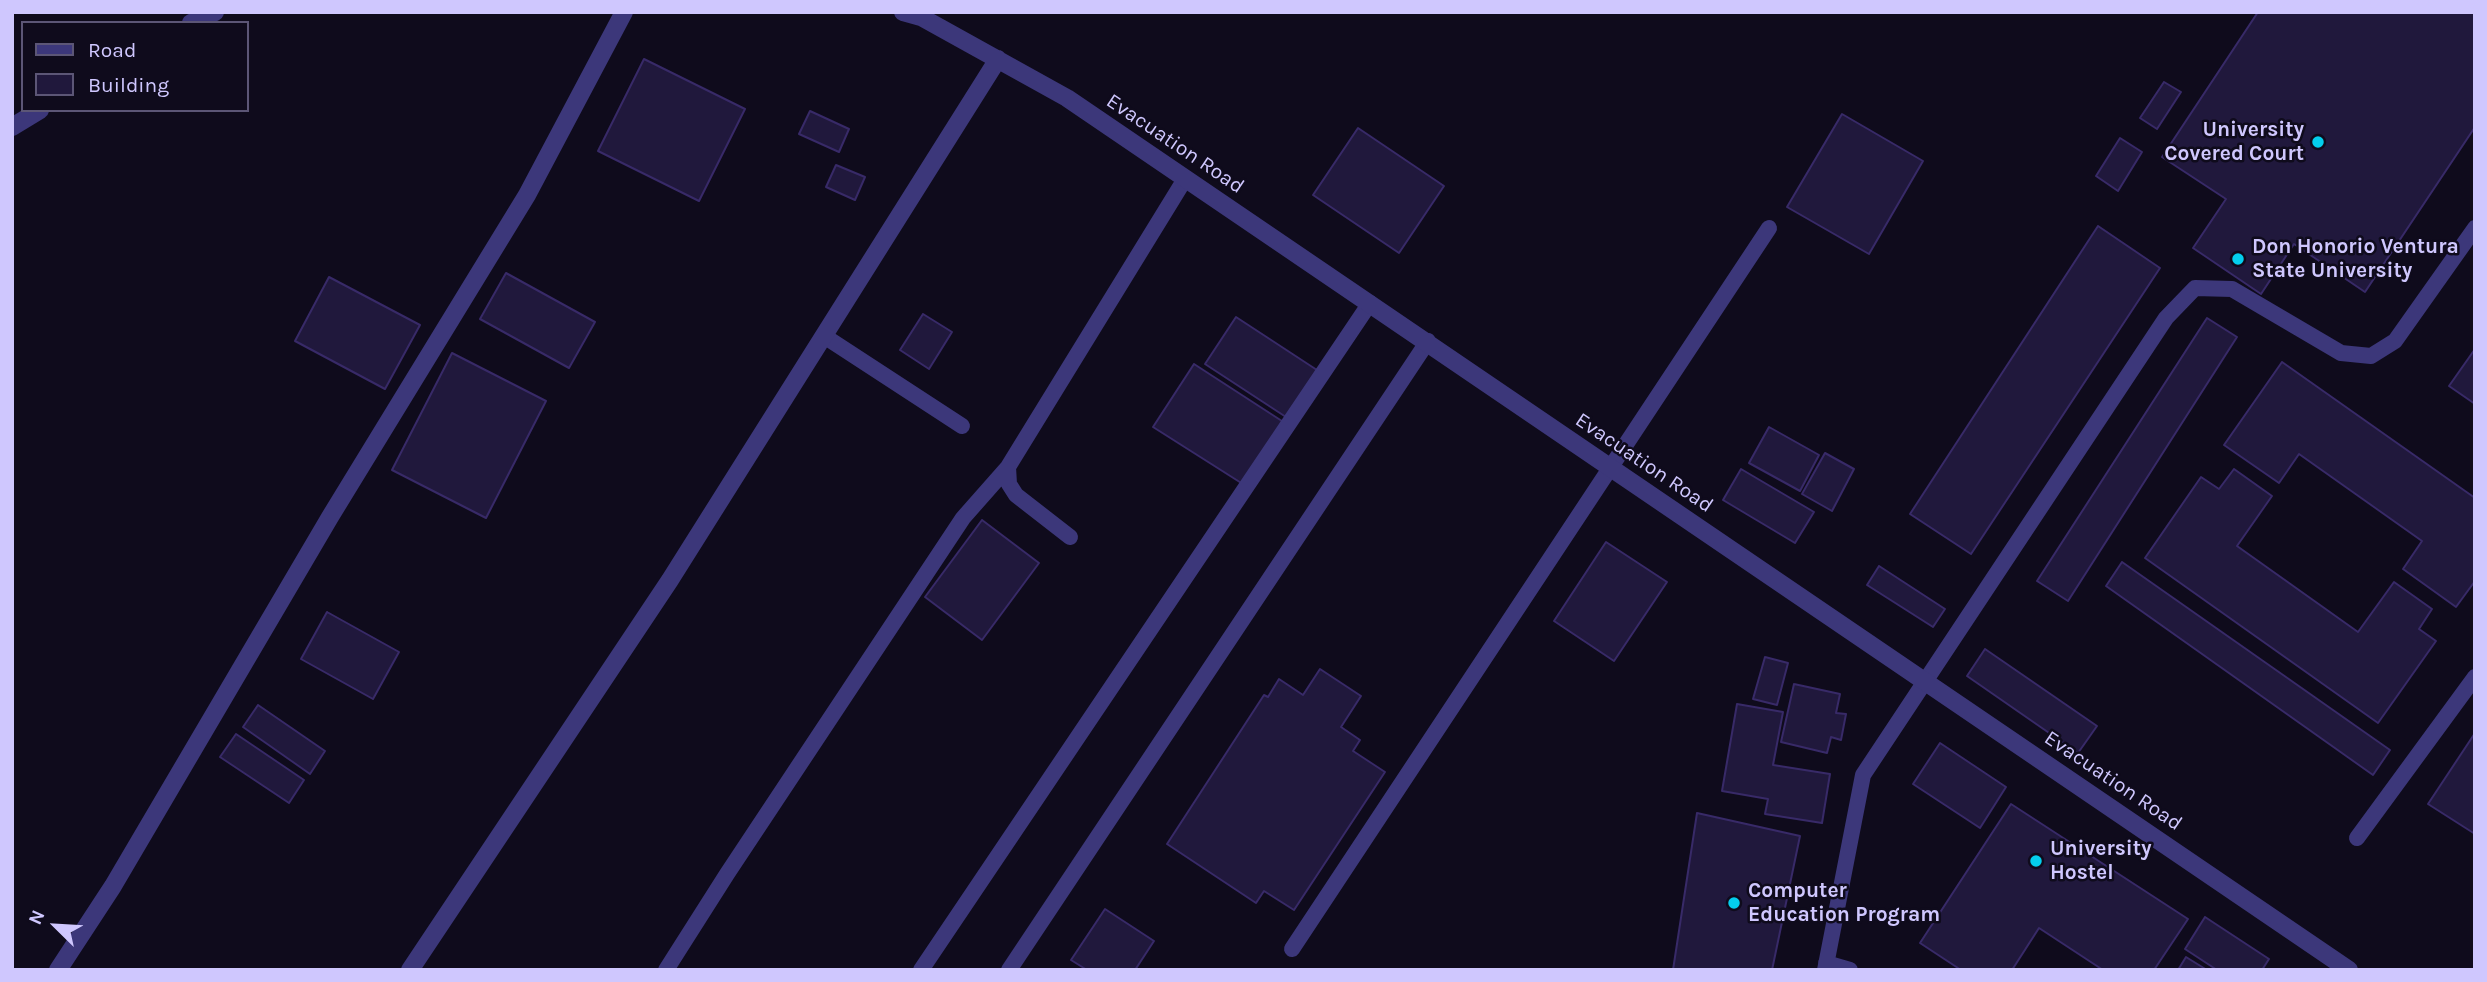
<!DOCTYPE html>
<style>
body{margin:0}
#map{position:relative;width:2487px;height:982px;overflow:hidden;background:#0f0b1c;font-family:Karla,sans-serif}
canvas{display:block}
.frame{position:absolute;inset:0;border:14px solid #cfc7fe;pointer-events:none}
.legend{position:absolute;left:21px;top:21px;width:228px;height:91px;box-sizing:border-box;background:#0f0b1c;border:2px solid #5c5676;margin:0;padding:9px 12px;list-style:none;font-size:21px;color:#cfc7fe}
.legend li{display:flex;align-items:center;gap:14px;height:35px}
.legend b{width:35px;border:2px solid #5c5676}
.north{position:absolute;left:21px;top:891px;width:70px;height:70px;-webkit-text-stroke:5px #0f0b1c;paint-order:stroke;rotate:294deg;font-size:19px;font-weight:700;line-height:28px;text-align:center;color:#cfc7fe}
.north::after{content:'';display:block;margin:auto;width:24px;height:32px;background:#cfc7fe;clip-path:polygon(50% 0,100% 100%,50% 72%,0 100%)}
</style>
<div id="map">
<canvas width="2487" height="982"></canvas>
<div class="frame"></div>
<ul class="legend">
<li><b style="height:9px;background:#3c377a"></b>Road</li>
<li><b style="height:19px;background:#20183c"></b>Building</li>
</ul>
<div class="north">N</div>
</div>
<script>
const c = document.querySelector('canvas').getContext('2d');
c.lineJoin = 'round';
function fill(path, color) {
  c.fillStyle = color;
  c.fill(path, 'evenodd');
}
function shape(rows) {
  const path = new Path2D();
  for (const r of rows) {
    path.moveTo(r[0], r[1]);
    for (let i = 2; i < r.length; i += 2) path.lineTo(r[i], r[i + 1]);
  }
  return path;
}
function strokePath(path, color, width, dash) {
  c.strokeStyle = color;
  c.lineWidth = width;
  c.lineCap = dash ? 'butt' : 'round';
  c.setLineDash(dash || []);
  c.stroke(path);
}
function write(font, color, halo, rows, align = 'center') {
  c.font = font + ' Karla,sans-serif';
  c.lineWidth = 5;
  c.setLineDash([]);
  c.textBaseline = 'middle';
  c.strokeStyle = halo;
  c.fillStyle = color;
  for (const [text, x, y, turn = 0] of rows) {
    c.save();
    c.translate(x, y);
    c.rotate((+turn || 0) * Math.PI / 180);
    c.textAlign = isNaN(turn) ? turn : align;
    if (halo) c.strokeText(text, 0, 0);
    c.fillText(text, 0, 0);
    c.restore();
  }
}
const building = shape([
 [2258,12,2475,12,2475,127,2365,292,2294,244,2261,294,2193,248,2226,199,2162,157,2258,12],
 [644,59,745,109,699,201,598,151,644,59],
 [2164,82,2181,92,2157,129,2140,118,2164,82],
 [810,111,849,129,839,152,799,134,810,111],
 [1842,114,1923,161,1869,254,1787,207,1842,114],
 [1358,128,1444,186,1399,253,1313,195,1358,128],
 [2120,138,2142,152,2118,191,2096,176,2120,138],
 [836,165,865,177,855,200,826,187,836,165],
 [2098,226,2160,268,1971,554,1910,514,2098,226],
 [506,273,595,322,569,368,480,319,506,273],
 [329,277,420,325,385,389,295,341,329,277],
 [923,314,952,332,929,369,900,350,923,314],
 [1236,317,1320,372,1289,419,1205,364,1236,317],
 [2207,318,2237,337,2068,601,2037,581,2207,318],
 [2475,349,2475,404,2449,386,2475,349],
 [452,353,546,401,486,518,392,470,452,353],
 [2282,362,2475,498,2475,581,2456,607,2403,569,2422,541,2299,454,2279,483,2224,445,2282,362],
 [1194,364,1285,423,1246,486,1153,427,1194,364],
 [1769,427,1819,455,1800,491,1749,463,1769,427],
 [1825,453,1854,469,1832,511,1802,494,1825,453],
 [1741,469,1814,512,1795,543,1723,500,1741,469],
 [2234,469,2272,496,2237,546,2358,632,2394,582,2432,609,2419,629,2436,641,2378,723,2145,558,2201,477,2219,489,2234,469],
 [982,520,1039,563,982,640,925,597,982,520],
 [1606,542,1667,582,1614,661,1554,621,1606,542],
 [2122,562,2390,750,2373,775,2106,586,2122,562],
 [1879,566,1945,609,1933,627,1867,585,1879,566],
 [327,612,399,652,373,699,301,659,327,612],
 [1985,649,2097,726,2078,753,1967,676,1985,649],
 [1765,657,1788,663,1777,705,1753,699,1765,657],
 [1320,669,1361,696,1341,727,1360,740,1353,751,1385,772,1294,910,1264,891,1256,903,1167,844,1264,695,1268,697,1279,679,1303,695,1320,669],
 [1794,684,1840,694,1836,713,1846,714,1841,740,1831,737,1827,753,1781,742,1794,684],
 [1737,704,1783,712,1773,765,1830,774,1822,823,1765,814,1768,799,1722,791,1737,704],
 [258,705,325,751,310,774,243,727,258,705],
 [2475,733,2475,834,2428,804,2475,733],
 [236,734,304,780,289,803,220,757,236,734],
 [1940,743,2006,787,1980,828,1913,784,1940,743],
 [2011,804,2188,919,2154,970,2103,970,2039,928,2012,970,1961,970,1920,943,2011,804],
 [1697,813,1800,836,1772,970,1673,970,1697,813],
 [1105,909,1154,941,1135,970,1087,970,1071,960,1105,909],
 [2205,917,2269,959,2262,970,2217,970,2185,949,2205,917],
 [2186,957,2207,970,2178,970,2186,957]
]);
const lane = shape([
 [824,336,962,426],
 [1070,537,1016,495,1009,484,1008,467,1185,179],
 [2357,838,2475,677],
 [1292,949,1769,228],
 [1826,963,1850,970],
 [666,970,727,874,963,518,1008,467],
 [921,970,1370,303],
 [1009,970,1428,341],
 [1825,970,1863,775,2166,318,2195,288,2232,289,2341,353,2371,356,2395,341,2475,228]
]);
const street = shape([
 [903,12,921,17,1067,98,2349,970],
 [191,23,215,12],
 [12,127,40,110],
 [58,970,113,886,330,517,527,195,624,12],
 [410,970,670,580,998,59]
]);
const markers = [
 [2318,142,7,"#04ceed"],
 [2238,259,7,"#04ceed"],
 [2036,861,7,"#04ceed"],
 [1734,903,7,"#04ceed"]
];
const poiNames = [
 ["University",2304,130,"right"],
 ["Covered Court",2304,154,"right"],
 ["Don Honorio Ventura",2252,247],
 ["State University",2252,271],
 ["University",2050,849],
 ["Hostel",2050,873],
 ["Computer",1748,891],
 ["Education Program",1748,915]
];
const streetNames = [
 ["Evacuation Road",1175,144,34],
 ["Evacuation Road",1644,463,34],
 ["Evacuation Road",2113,781,34]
];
fill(building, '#20183c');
strokePath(building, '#382a68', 2);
strokePath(lane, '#3c377a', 16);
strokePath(street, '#3c377a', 18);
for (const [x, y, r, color] of markers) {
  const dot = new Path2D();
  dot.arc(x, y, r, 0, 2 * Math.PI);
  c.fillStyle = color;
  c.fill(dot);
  strokePath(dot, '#0f0b1c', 2.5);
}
write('bold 21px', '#cfc7fe', '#0f0b1c', poiNames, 'left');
write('21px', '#cfc7fe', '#0f0b1c', streetNames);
</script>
